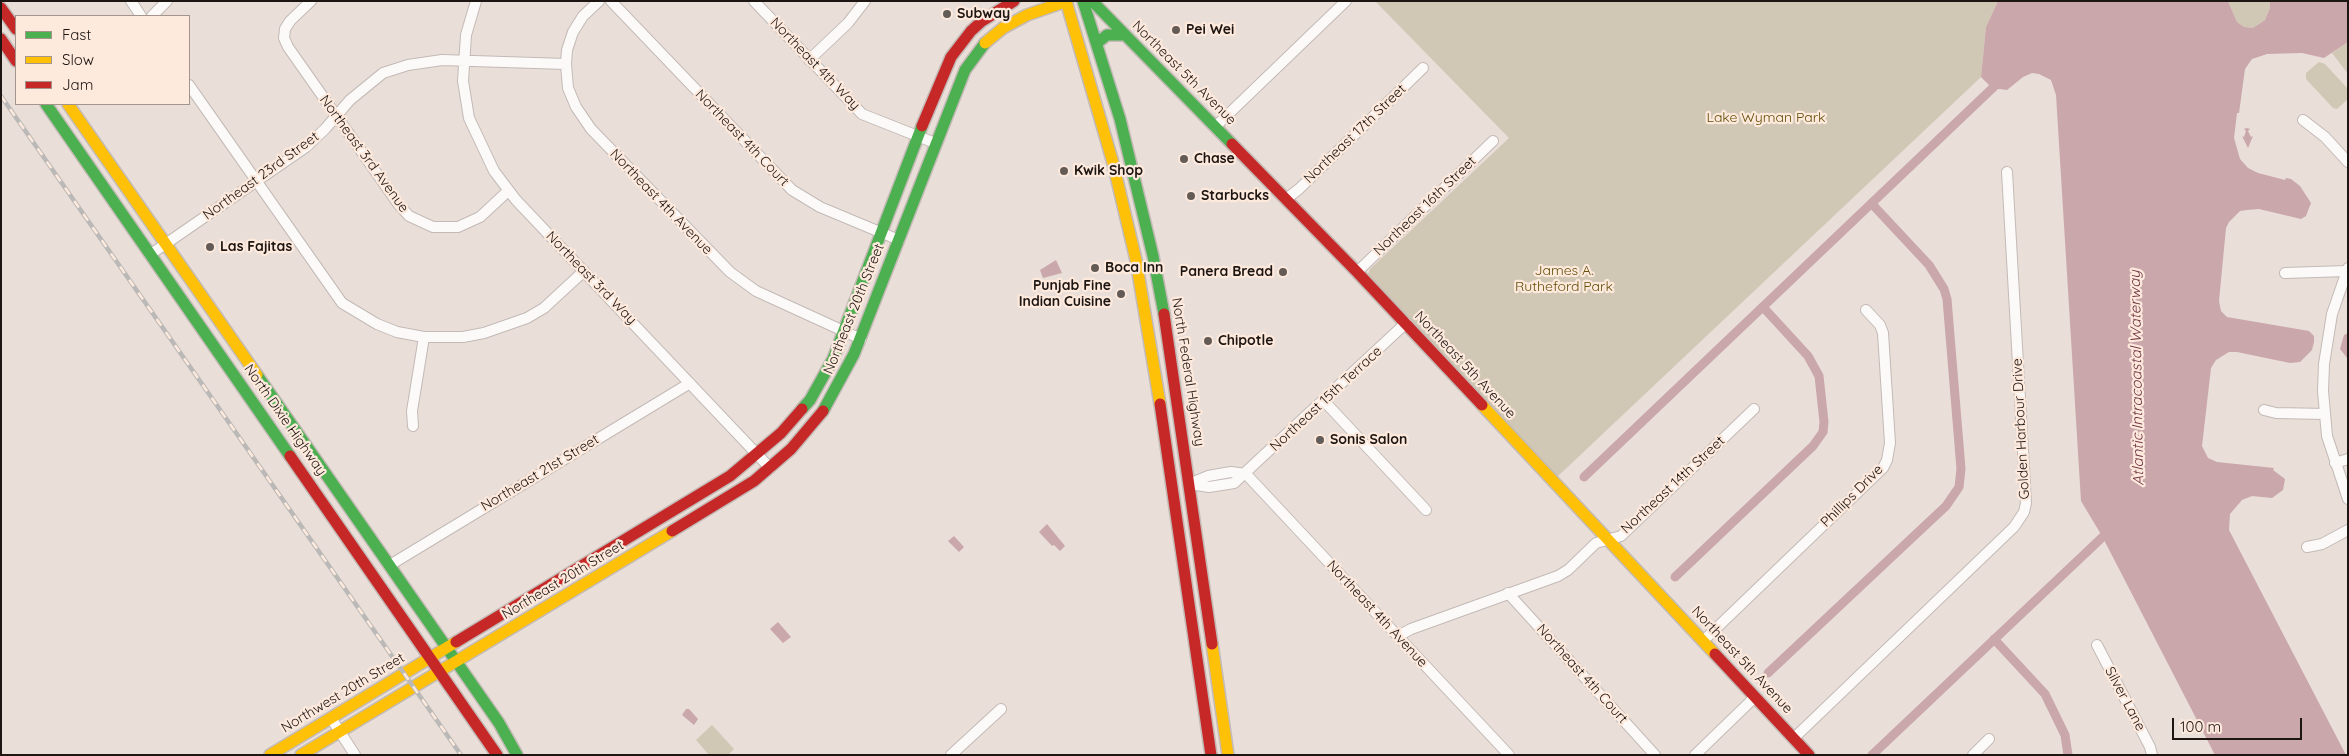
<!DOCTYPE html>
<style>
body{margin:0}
#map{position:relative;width:2349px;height:756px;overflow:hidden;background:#e9ded8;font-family:Quicksand,sans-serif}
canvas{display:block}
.frame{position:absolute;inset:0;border:2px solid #1c1511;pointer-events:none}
.legend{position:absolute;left:15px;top:15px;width:175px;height:90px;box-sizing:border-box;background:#fee9dd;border:1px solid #a4948b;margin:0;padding:6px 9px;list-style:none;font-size:15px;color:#1c1511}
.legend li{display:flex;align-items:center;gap:10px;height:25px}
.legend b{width:25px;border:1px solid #a4948b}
.scale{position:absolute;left:2172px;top:718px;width:130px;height:22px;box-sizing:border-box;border:2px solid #1c1511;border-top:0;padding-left:6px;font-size:15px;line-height:18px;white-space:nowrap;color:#1c1511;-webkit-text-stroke:4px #fee9dd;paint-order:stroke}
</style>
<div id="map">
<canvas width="2349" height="756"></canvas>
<div class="frame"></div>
<ul class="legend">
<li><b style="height:6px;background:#4caf50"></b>Fast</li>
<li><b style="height:6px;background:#ffc107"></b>Slow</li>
<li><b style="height:6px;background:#c62828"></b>Jam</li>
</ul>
<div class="scale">100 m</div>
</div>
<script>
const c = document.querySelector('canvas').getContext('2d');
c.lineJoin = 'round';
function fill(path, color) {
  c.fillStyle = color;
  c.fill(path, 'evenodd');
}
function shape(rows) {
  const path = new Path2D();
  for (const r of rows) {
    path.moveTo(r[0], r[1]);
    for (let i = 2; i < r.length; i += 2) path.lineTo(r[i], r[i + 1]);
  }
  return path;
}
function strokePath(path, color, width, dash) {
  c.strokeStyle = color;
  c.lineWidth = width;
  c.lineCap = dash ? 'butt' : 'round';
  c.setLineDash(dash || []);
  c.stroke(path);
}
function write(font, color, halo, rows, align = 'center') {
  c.font = font + ' Quicksand,sans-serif';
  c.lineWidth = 4.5;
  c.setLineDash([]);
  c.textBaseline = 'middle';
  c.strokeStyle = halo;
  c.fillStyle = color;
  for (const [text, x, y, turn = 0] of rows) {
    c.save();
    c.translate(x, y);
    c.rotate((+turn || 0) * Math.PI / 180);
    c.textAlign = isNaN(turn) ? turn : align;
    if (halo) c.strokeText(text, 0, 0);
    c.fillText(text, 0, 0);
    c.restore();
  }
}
const green = shape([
 [1375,1,1998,1,1986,27,1981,77,1557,477,1368,274,1370,269,1509,138],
 [2228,1,2270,1,2270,8,2265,20,2253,28,2244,27,2237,22],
 [2348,42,2348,74,2332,53],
 [2319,62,2325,64,2348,89,2348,99,2337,109,2333,108,2306,79,2306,73],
 [712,725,734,749,728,755,709,755,696,740]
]);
const water = shape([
 [1998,1,2228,1,2237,22,2244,27,2253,28,2265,20,2270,8,2270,1,2348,1,2348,42,2324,58,2302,53,2267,54,2252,59,2245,69,2239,113,2237,113,2234,138,2240,159,2248,168,2258,173,2285,180,2286,178,2291,179,2300,186,2311,203,2306,216,2301,219,2259,209,2247,210,2240,211,2229,222,2226,228,2219,301,2221,311,2227,317,2309,331,2314,336,2314,342,2312,350,2300,362,2290,363,2237,352,2229,352,2216,360,2211,368,2202,446,2208,458,2217,462,2274,468,2273,470,2285,479,2283,490,2272,498,2252,496,2242,500,2230,514,2229,530,2346,755,2215,755,2102,536,2081,501,2056,95,2051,80,2039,74,2032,73,2023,77,2007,90,1992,88,1981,77,1986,27],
 [2247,128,2250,129,2248,131,2251,137,2253,136,2248,148,2242,136,2244,137,2246,131,2244,129],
 [1056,260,1062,273,1043,278,1040,270],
 [2348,333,2348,359,2340,349,2344,335],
 [1047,524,1065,546,1060,551,1054,545,1052,546,1039,532],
 [954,536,964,547,959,552,948,541],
 [778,622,791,637,783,643,770,629],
 [686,709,689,709,698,719,694,725,682,715]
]);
const canal = shape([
 [1584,477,2000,81],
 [1675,577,1813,446,1823,432,1824,422,1819,376,1808,356,1763,307],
 [1994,639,2045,694,2065,735,2068,755],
 [1768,673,1946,506,1959,487,1961,469,1947,299,1944,289,1929,265,1872,204],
 [1872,755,2110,530]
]);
const street = shape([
 [131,1,141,16],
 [311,1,290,21,285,29,284,38,288,47,399,205,409,216,433,227,458,227,480,217,508,191],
 [476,1,466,35,463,81,469,118,494,171,516,200,770,468],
 [599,1,583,16,573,32,567,50,566,64,568,88,576,107,591,129,730,272,756,291,861,339],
 [611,1,792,190,820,207,899,240],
 [754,1,862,114,935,143],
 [152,16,167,1],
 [809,60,848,23,865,1],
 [189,85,342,303,377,324,397,332,424,337,463,337,484,333,527,318,544,308,584,271],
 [2303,120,2325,137,2348,162],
 [1215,127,1346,1],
 [1286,199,1299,189,1423,68],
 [151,254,306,147,325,129,350,100,383,73,408,65,442,60,566,64],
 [2348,268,2332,314,2324,364,2323,391,2327,436,2348,499],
 [1357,272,1493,141],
 [2285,273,2347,271],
 [1324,401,1426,510],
 [2264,410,2276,413,2325,414],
 [413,426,412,411,424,337],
 [2335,463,2348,459],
 [1246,474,1509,755],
 [1191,483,1208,476,1231,472,1246,474],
 [1190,484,1209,487,1234,483,1406,323],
 [2307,547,2322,544,2348,530],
 [390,565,690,383],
 [1508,593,1655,755],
 [1398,636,1411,629,1558,576,1568,570,1596,543,1621,536,1754,409],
 [1703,641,1883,468,1887,460,1890,443,1883,333,1880,325,1866,310],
 [2097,645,2150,747,2152,755],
 [331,718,355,755],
 [1794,738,2014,527,2024,512,2026,503,2007,172],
 [951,755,1001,709],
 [1695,755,1755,697],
 [1973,755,1989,739]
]);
const fast = shape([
 [1083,1,1120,119,1153,256,1164,314],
 [1092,1,1232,144],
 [1097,43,1107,35,1125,35],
 [46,104,290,456],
 [257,375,499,723,517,755],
 [802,409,810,400,833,359,922,126],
 [823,411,854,354,965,70,985,43]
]);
const slow = shape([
 [1066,1,1113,163,1136,260,1160,404],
 [985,43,1003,28,1027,15,1067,1],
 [68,104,257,375],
 [1482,405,1715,654],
 [1212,644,1228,755],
 [270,755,456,642],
 [301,755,672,531]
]);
const jam = shape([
 [1,8,16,29],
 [1,39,16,61],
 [922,126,951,57,971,31,982,21,1014,1],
 [1232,144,1357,272,1482,405],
 [1164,314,1212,644],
 [1160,404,1211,755],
 [290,456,497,755],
 [672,531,754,481,791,449,823,411],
 [456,642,730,476,781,433,802,409],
 [1715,654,1809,755]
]);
const rail = shape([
 [1,96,461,755]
]);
const markers = [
 [947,14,5,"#645b57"],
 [1176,30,5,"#645b57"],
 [1184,159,5,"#645b57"],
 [1064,171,5,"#645b57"],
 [1191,196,5,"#645b57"],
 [210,247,5,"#645b57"],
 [1095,268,5,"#645b57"],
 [1283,272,5,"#645b57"],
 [1121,294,5,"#645b57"],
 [1208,341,5,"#645b57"],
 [1320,440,5,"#645b57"]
];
const poiNames = [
 ["Subway",957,14],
 ["Pei Wei",1186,30],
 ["Chase",1194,159],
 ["Kwik Shop",1074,171],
 ["Starbucks",1201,196],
 ["Las Fajitas",220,247],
 ["Boca Inn",1105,268],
 ["Panera Bread",1273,272,"right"],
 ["Punjab Fine",1111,286,"right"],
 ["Indian Cuisine",1111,302,"right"],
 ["Chipotle",1218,341],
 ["Sonis Salon",1330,440]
];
const streetNames = [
 ["Northeast 4th Way",815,64,46],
 ["Northeast 5th Avenue",1184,73,45],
 ["Northeast 17th Street",1355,134,-44],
 ["Northeast 4th Court",742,138,46],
 ["Northeast 3rd Avenue",364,154,54],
 ["Northeast 23rd Street",261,176,-36],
 ["Northeast 4th Avenue",661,202,46],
 ["Northeast 16th Street",1425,206,-44],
 ["Northeast 3rd Way",591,278,46],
 ["Northeast 20th Street",854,309,-68],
 ["Northeast 5th Avenue",1465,365,47],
 ["North Federal Highway",1188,372,81],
 ["Northeast 15th Terrace",1326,399,-43],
 ["North Dixie Highway",285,420,55],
 ["Golden Harbour Drive",2021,429,-93],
 ["Northeast 21st Street",540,473,-31],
 ["Northeast 14th Street",1673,485,-43],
 ["Phillips Drive",1852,496,-45],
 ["Northeast 20th Street",563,580,-31],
 ["Northeast 4th Avenue",1377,614,47],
 ["Northeast 5th Avenue",1742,660,47],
 ["Northeast 4th Court",1582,674,48],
 ["Northwest 20th Street",343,693,-31],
 ["Silver Lane",2125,699,62]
];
const parkNames = [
 ["Lake Wyman Park",1766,118],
 ["James A.",1564,271],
 ["Rutheford Park",1564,287]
];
const waterNames = [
 ["Atlantic Intracoastal Waterway",2137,378,-91]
];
fill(green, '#d1c7b5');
fill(water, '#caa7aa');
strokePath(canal, '#caa7aa', 9);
strokePath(street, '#c3bab6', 12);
strokePath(fast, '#c3bab6', 14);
strokePath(slow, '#c3bab6', 14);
strokePath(jam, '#c3bab6', 14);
strokePath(street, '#fcfaf9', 10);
strokePath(fast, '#4caf50', 11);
strokePath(slow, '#ffc107', 11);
strokePath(jam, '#c62828', 11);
strokePath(rail, '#bbb9b7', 4.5);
strokePath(rail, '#fee9dd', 2.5, [8]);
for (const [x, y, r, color] of markers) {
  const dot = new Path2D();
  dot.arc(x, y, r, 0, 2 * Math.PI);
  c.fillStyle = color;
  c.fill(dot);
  strokePath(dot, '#fee9dd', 2);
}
write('bold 14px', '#1c1511', '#fee9dd', poiNames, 'left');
write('14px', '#1c1511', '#fee9dd', streetNames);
write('14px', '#634f08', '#fee9dd', parkNames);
write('italic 15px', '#6e3341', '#fee9dd', waterNames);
</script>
